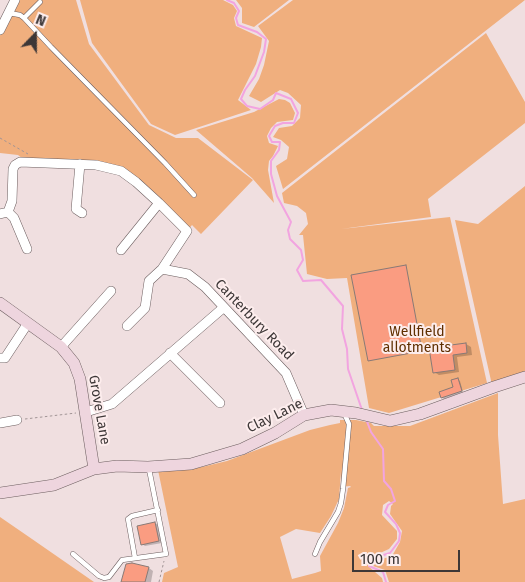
<!DOCTYPE html>
<style>
body{margin:0}
#map{position:relative;width:525px;height:582px;overflow:hidden;background:#f0dfe0;font-family:"Fira Sans",sans-serif}
canvas{display:block}
.north{position:absolute;left:10px;top:10px;width:50px;height:50px;-webkit-text-stroke:4px #fdeded;paint-order:stroke;rotate:22deg;font-size:14px;font-weight:700;line-height:20px;text-align:center;color:#3d3737}
.north::after{content:'';display:block;margin:auto;width:18px;height:22px;background:#3d3737;clip-path:polygon(50% 0,100% 100%,50% 72%,0 100%)}
.scale{position:absolute;left:352px;top:550px;width:108px;height:22px;box-sizing:border-box;border:2px solid #3d3737;border-top:0;padding-left:6px;font-size:15px;line-height:18px;white-space:nowrap;color:#3d3737;-webkit-text-stroke:4px #fdeded;paint-order:stroke}
</style>
<div id="map">
<canvas width="525" height="582"></canvas>
<div class="north">N</div>
<div class="scale">100 m</div>
</div>
<script>
const c = document.querySelector('canvas').getContext('2d');
c.lineJoin = 'round';
function fill(path, color) {
  c.fillStyle = color;
  c.fill(path, 'evenodd');
}
function shape(rows) {
  const path = new Path2D();
  for (const r of rows) {
    path.moveTo(r[0], r[1]);
    for (let i = 2; i < r.length; i += 2) path.lineTo(r[i], r[i + 1]);
  }
  return path;
}
function strokePath(path, color, width, dash) {
  c.strokeStyle = color;
  c.lineWidth = width;
  c.lineCap = dash ? 'butt' : 'round';
  c.setLineDash(dash || []);
  c.stroke(path);
}
function write(font, color, halo, rows, align = 'center') {
  c.font = font + ' "Fira Sans",sans-serif';
  c.lineWidth = 4;
  c.setLineDash([]);
  c.textBaseline = 'middle';
  c.strokeStyle = halo;
  c.fillStyle = color;
  for (const [text, x, y, turn = 0] of rows) {
    c.save();
    c.translate(x, y);
    c.rotate((+turn || 0) * Math.PI / 180);
    c.textAlign = isNaN(turn) ? turn : align;
    if (halo) c.strokeText(text, 0, 0);
    c.fillText(text, 0, 0);
    c.restore();
  }
}
const green = shape([
 [15,0,76,0,89,44,149,125,176,138,198,138,253,180,201,234,192,225,187,231,121,171,23,159,18,155,0,153,0,30],
 [80,0,223,0,233,5,237,11,234,18,236,26,262,38,261,47,256,64,238,100,251,110,175,135,151,124,92,43],
 [236,0,289,0,254,27,242,23,242,8],
 [293,0,525,0,283,189,276,166,287,159,289,147,281,140,273,137,279,128,292,126,300,118,301,105,288,93,280,90,261,102,249,96,259,79,264,65,269,41,258,26],
 [486,33,525,102,525,123,428,199,431,217,341,229,450,217,487,383,389,413,369,408,347,278,327,279,307,274,303,235,299,235,308,224,306,213,297,206,284,203,282,193],
 [279,99,285,100,290,103,295,113,293,120,277,122,271,128,267,136,269,143,278,146,273,156,269,161,268,170,274,203,252,178,196,130,254,112],
 [525,186,525,372,492,385,455,220,478,224],
 [498,393,498,435,503,504,525,499,525,582,389,582,385,570,373,566,379,560,392,556,400,542,402,531,390,514,391,506,393,504,389,501,383,505,382,515,397,531,397,539,389,549,369,558,368,566,382,578,383,582,162,582,164,573,178,567,158,470,176,471,202,467,227,461,310,430,330,425,340,423,340,420,356,420,371,423,374,426,410,426],
 [341,471,341,487,350,486,351,487,348,488,344,508,338,523,320,556,321,571,315,573,292,579,280,537,296,529,320,533,331,516,339,499],
 [0,517,32,539,94,582,0,582]
]);
const shadow = shape([
 [466,344,471,347,472,355,457,357,459,372,439,375,434,372],
 [457,379,460,381,463,392,444,399,442,398,455,388],
 [155,523,159,525,162,543,145,546,142,544],
 [149,568,153,571,151,582,122,582]
]);
const stream = shape([
 [227,0,234,3,239,11,236,18,238,25,257,32,266,39,264,52,255,76,245,90,241,99,247,106,260,109,273,100,276,93,291,99,298,113,294,123,283,123,275,126,269,136,272,142,280,142,279,150,271,161,271,174,277,196,291,222,288,230,290,239,301,250,303,260,297,270,303,281,321,280,343,306,342,329,347,349,348,369,362,410],
 [366,419,371,432,383,449,384,481,391,489,395,501,388,505,385,512,396,524,400,533,399,541,390,553,371,559,369,566,383,572,386,582]
]);
const building = shape([
 [406,265,422,351,368,361,351,275,406,265],
 [466,343,467,353,453,355,455,370,433,373,429,348,466,343],
 [458,378,462,391,441,398,439,392,453,387,451,380,458,378],
 [155,522,159,541,141,545,137,526,155,522],
 [132,563,149,567,145,582,121,582,126,564,132,563]
]);
const path = shape([
 [0,138,28,154],
 [25,419,76,413],
 [159,582,164,561]
]);
const lane = shape([
 [9,13,20,15,24,18,51,47,165,163,194,195],
 [24,18,40,2],
 [73,554,99,576,104,578,109,577,122,560,166,554,149,469],
 [315,554,320,542,338,512,341,503,343,489,349,424,344,413],
 [135,558,128,519,132,516,158,510]
]);
const street = shape([
 [0,30,15,0],
 [80,164,76,209,82,213],
 [8,212,14,218,27,249],
 [0,214,8,212,12,201,13,169,15,165,20,162,96,165,121,171,136,182,159,203,187,231,162,269,149,281,145,308,127,326],
 [121,250,159,203],
 [162,269,188,274,205,287,286,373,304,415],
 [61,347,111,291],
 [170,353,220,403],
 [0,358,5,358,28,323],
 [86,412,112,404,223,308],
 [0,423,17,420]
]);
const secondary = shape([
 [0,303,61,347,74,363,80,379,94,469],
 [0,493,54,485,94,469,117,466,148,467,191,464,242,449,275,433,304,415,331,410,356,413,390,421,420,414,494,387,525,377]
]);
const streetNames = [
 ["Canterbury Road",254,320,46],
 ["Grove Lane",99,410,80],
 ["Clay Lane",275,416,-26]
];
const parkNames = [
 ["Wellfield",417,332],
 ["allotments",417,348]
];
fill(green, '#f0af7e');
fill(shadow, '#0003');
strokePath(stream, '#f2a4e0', 2);
fill(building, '#fa9c81');
strokePath(building, '#887a76', 1);
strokePath(lane, '#6c5e5f', 5.5);
strokePath(street, '#6c5e5f', 10);
strokePath(secondary, '#6c5e5f', 12);
strokePath(path, '#a19495', 1, [2.5, 2.5]);
strokePath(lane, '#fff', 4.5);
strokePath(street, '#fff', 9);
strokePath(secondary, '#eed5de', 11);
write('14px', '#3d3737', '#fdeded', streetNames);
write('14px', '#5f2f00', '#fdeded', parkNames);
</script>
